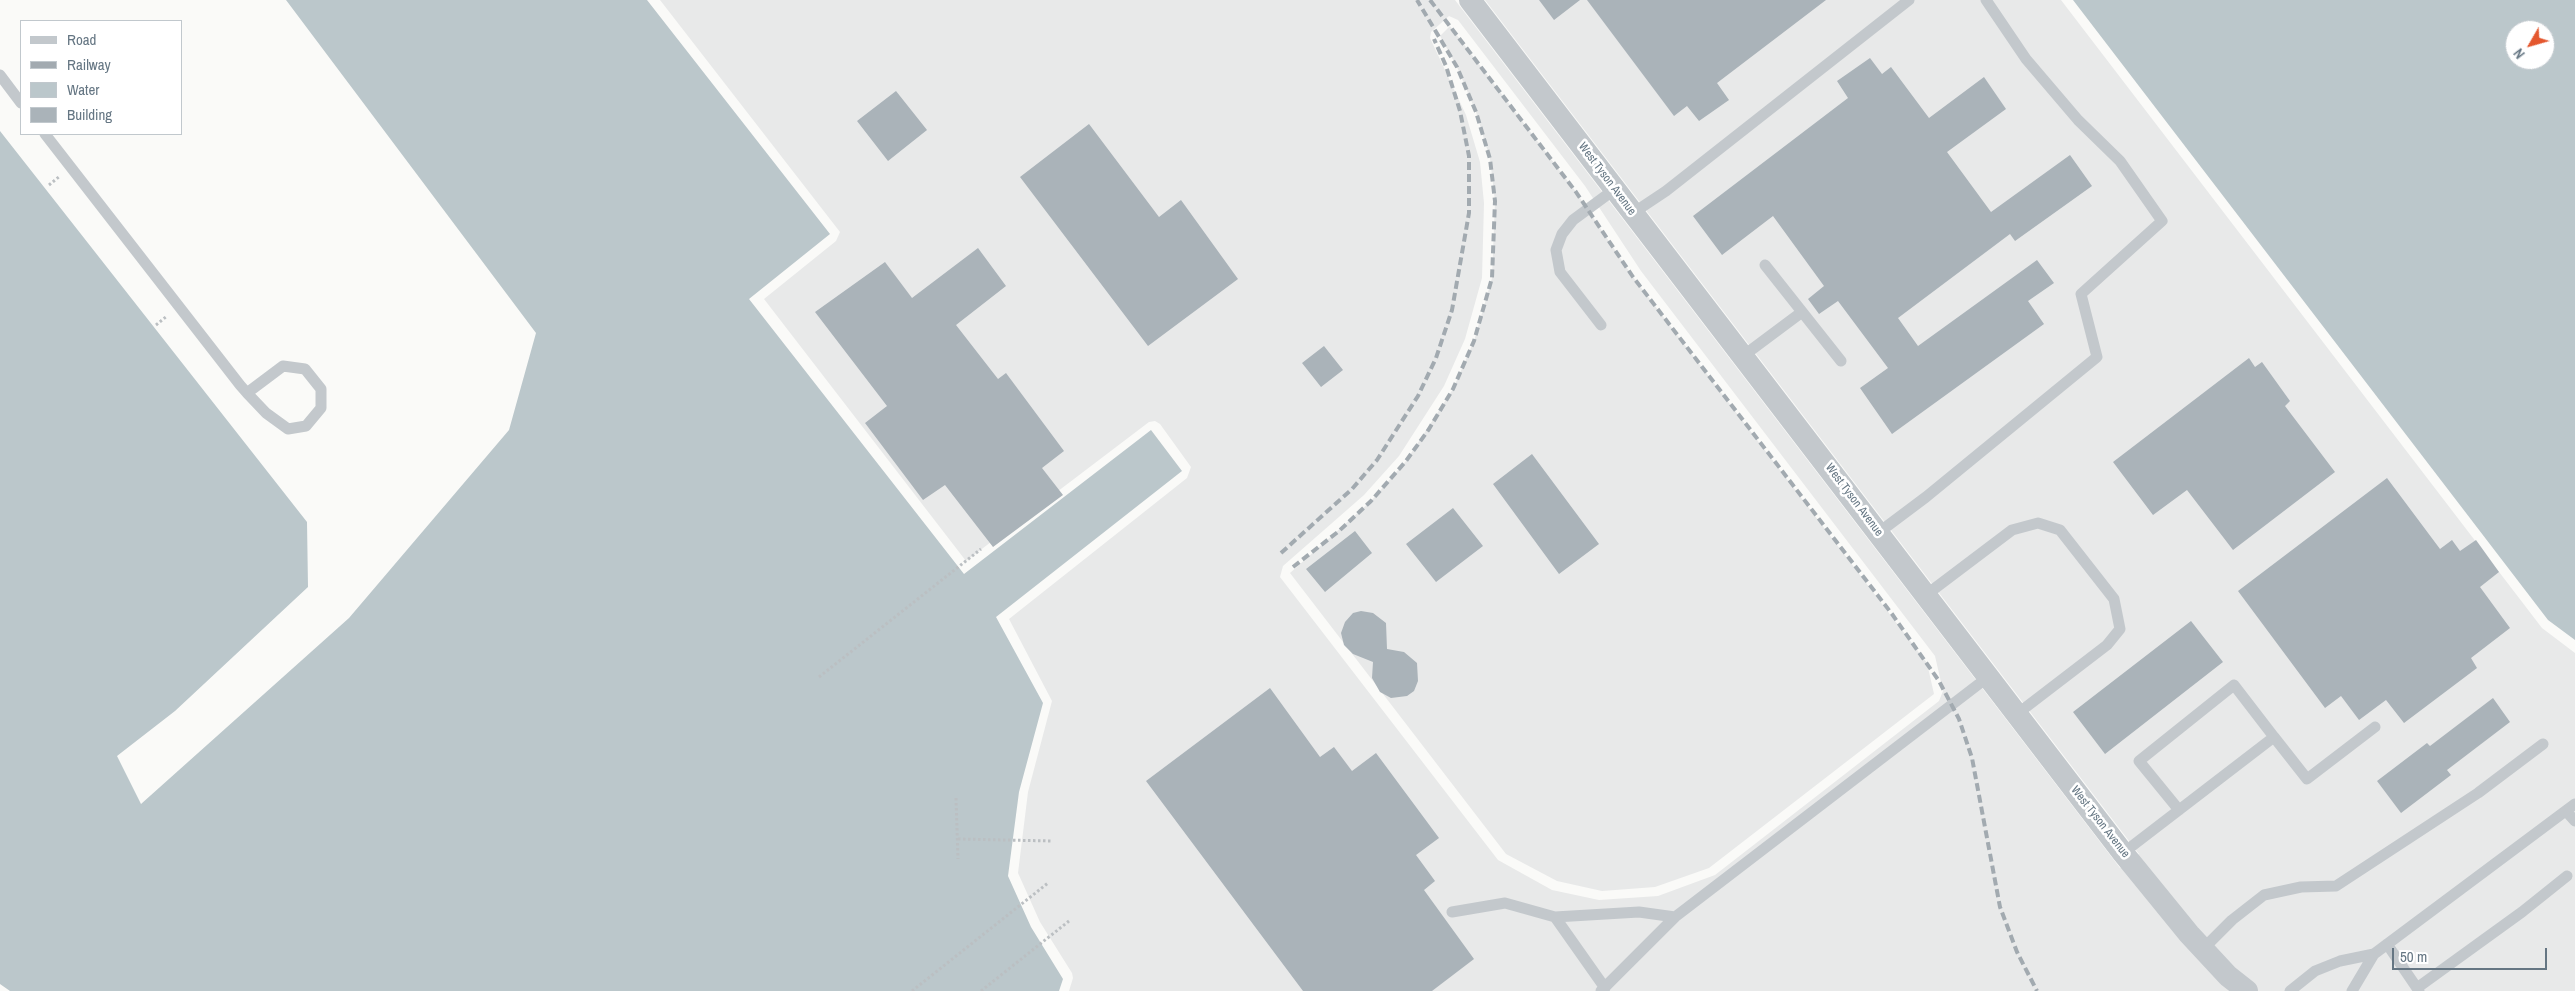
<!DOCTYPE html>
<style>
body{margin:0}
#map{position:relative;width:2575px;height:991px;overflow:hidden;background:#fafaf8;font-family:"Archivo Narrow",sans-serif}
canvas{display:block}
.legend{position:absolute;left:20px;top:20px;width:162px;height:115px;box-sizing:border-box;background:#fff;border:1px solid #c1c8cd;margin:0;padding:6px 9px;list-style:none;font-size:15px;color:#657683}
.legend li{display:flex;align-items:center;gap:10px;height:25px}
.legend b{width:25px;border:1px solid #c1c8cd}
.north{position:absolute;left:2505px;top:20px;width:50px;height:50px;box-sizing:border-box;background:#fff;border:1px solid #c1c8cd;border-radius:50%;rotate:232deg;font-size:14px;font-weight:700;line-height:20px;text-align:center;color:#657683}
.north::after{content:'';display:block;margin:auto;width:18px;height:22px;background:#e4572e;clip-path:polygon(50% 0,100% 100%,50% 72%,0 100%)}
.scale{position:absolute;left:2392px;top:948px;width:155px;height:22px;box-sizing:border-box;border:2px solid #657683;border-top:0;padding-left:6px;font-size:15px;line-height:18px;white-space:nowrap;color:#657683;-webkit-text-stroke:4px #fff;paint-order:stroke}
</style>
<div id="map">
<canvas width="2575" height="991"></canvas>
<ul class="legend">
<li><b style="height:6px;background:#c3c8cc"></b>Road</li>
<li><b style="height:6px;background:#a2aab0"></b>Railway</li>
<li><b style="height:14px;background:#bbc7cb"></b>Water</li>
<li><b style="height:14px;background:#aab3b9"></b>Building</li>
</ul>
<div class="north">N</div>
<div class="scale">50 m</div>
</div>
<script>
const c = document.querySelector('canvas').getContext('2d');
c.lineJoin = 'round';
function fill(path, color) {
  c.fillStyle = color;
  c.fill(path, 'evenodd');
}
function shape(rows) {
  const path = new Path2D();
  for (const r of rows) {
    path.moveTo(r[0], r[1]);
    for (let i = 2; i < r.length; i += 2) path.lineTo(r[i], r[i + 1]);
  }
  return path;
}
function strokePath(path, color, width, dash) {
  c.strokeStyle = color;
  c.lineWidth = width;
  c.lineCap = dash ? 'butt' : 'round';
  c.setLineDash(dash || []);
  c.stroke(path);
}
function write(font, color, halo, rows, align = 'center') {
  c.font = font + ' "Archivo Narrow",sans-serif';
  c.lineWidth = 5;
  c.setLineDash([]);
  c.textBaseline = 'middle';
  c.strokeStyle = halo;
  c.fillStyle = color;
  for (const [text, x, y, turn = 0] of rows) {
    c.save();
    c.translate(x, y);
    c.rotate((+turn || 0) * Math.PI / 180);
    c.textAlign = isNaN(turn) ? turn : align;
    if (halo) c.strokeText(text, 0, 0);
    c.fillText(text, 0, 0);
    c.restore();
  }
}
const built = shape([
 [660,0,1455,0,2120,868,2139,854,1485,0,2061,0,2542,628,2575,653,2575,991,1069,991,1073,978,1072,973,1040,922,1018,873,1028,792,1052,701,1009,619,1187,478,1191,467,1160,424,1155,421,1149,422,966,561,764,299,836,241,840,232],
 [1449,16,1458,20,1585,186,1641,271,1935,656,1943,691,1939,701,1715,875,1658,896,1599,900,1552,890,1498,860,1280,577,1283,566,1364,495,1399,456,1444,386,1465,339,1482,278,1484,203,1480,162,1466,115,1430,38,1431,32],
 [1450,26,1576,192,1633,277,1927,663,1934,694,1709,868,1655,887,1602,891,1557,881,1506,854,1290,573,1371,501,1406,461,1453,389,1474,341,1492,278,1495,201,1490,159,1476,112,1457,67,1440,36]
]);
const water = shape([
 [286,0,647,0,830,234,749,299,964,574,1151,430,1182,471,996,617,1043,703,1019,792,1008,876,1031,927,1063,979,1059,991,10,991,0,984,0,131,307,522,308,587,175,711,117,756,141,804,349,618,509,430,536,333],
 [2073,0,2575,0,2575,640,2548,620],
 [2515,30,2545,30,2545,60,2515,60]
]);
const building = shape([
 [1539,0,1580,0,1554,20],
 [1587,0,1826,0,1717,83,1729,100,1699,121,1687,106,1674,116],
 [1870,58,1882,74,1891,67,1929,118,1984,77,2006,109,1947,152,1991,212,2070,155,2092,186,2015,241,2010,234,1898,318,1918,346,2037,260,2054,283,2028,301,2044,324,1892,434,1860,388,1888,368,1838,301,1819,314,1808,299,1824,286,1773,216,1722,255,1693,216,1848,98,1837,81],
 [896,91,927,130,888,161,857,121],
 [1089,124,1159,217,1181,200,1238,279,1148,346,1020,177],
 [978,248,1006,286,956,325,998,379,1006,373,1064,451,1042,468,1063,495,993,547,945,485,923,500,865,423,887,406,815,312,885,262,912,298],
 [1324,346,1343,370,1321,387,1302,363],
 [2249,358,2255,367,2262,362,2290,401,2285,406,2335,472,2233,550,2187,490,2153,515,2113,462],
 [1532,454,1599,544,1559,574,1493,484],
 [2387,478,2440,549,2452,540,2460,551,2476,540,2499,572,2480,587,2510,628,2471,658,2477,668,2404,723,2386,700,2359,720,2341,696,2325,708,2238,591],
 [1453,508,1483,546,1436,582,1406,544],
 [1355,531,1372,553,1325,592,1306,569],
 [1361,611,1373,613,1386,623,1387,649,1404,652,1417,663,1418,681,1414,691,1407,696,1391,698,1380,692,1372,678,1373,662,1353,654,1344,645,1341,633,1345,622,1353,613],
 [2191,621,2223,662,2105,754,2073,712],
 [1270,688,1320,757,1334,747,1352,771,1376,753,1439,838,1416,855,1435,881,1424,890,1474,959,1432,991,1303,991,1146,781],
 [2493,698,2510,722,2447,770,2451,775,2401,813,2377,781,2427,743,2430,746]
]);
const path = shape([
 [49,185,60,176],
 [156,325,167,316],
 [819,677,981,549],
 [956,798,958,859],
 [958,839,1052,841],
 [912,991,1048,883],
 [981,991,1069,921]
]);
const service = shape([
 [0,75,21,103],
 [45,134,240,385,247,393,266,413,288,429,306,426,321,408,321,389,305,369,283,366,247,393],
 [1633,213,1666,191,1909,0],
 [1765,265,1841,361],
 [1601,325,1560,272,1556,250,1562,234,1573,220,1615,189],
 [1743,356,1802,312],
 [1878,533,1926,497,2097,357,2081,294,2162,221,2120,161,2078,120,2026,59,1986,0],
 [1926,595,2012,530,2038,523,2060,530,2114,599,2120,629,2107,645,2017,714],
 [2179,810,2139,761,2234,685,2274,737],
 [2566,811,2575,821],
 [2123,853,2274,737,2307,779,2375,727],
 [1452,912,1505,903,1555,917,1639,912,1675,917,1988,677],
 [1555,917,1605,988],
 [2387,944,2419,991],
 [2203,949,2232,920,2264,895,2301,887,2336,886,2478,793,2543,744],
 [2374,954,2575,804],
 [2417,988,2522,912,2567,876],
 [1601,991,1675,917],
 [2290,991,2315,971,2340,961,2374,954,2352,991]
]);
const minor = shape([
 [1470,0,2123,853,2189,934,2228,976,2247,991]
]);
const rail = shape([
 [1430,0,1576,192,1633,277,1892,614,1939,681,1959,719,1972,758,2000,907,2017,952,2037,991],
 [1281,553,1352,489,1377,460,1418,396,1436,358,1452,310,1469,213,1469,156,1460,111,1446,66,1434,39],
 [1293,567,1339,531,1371,501,1406,461,1429,429,1453,389,1474,341,1492,278,1495,201,1490,159,1476,112,1457,67,1417,0]
]);
const streetNames = [
 ["West Tyson Avenue",1607,179,53],
 ["West Tyson Avenue",1854,500,53],
 ["West Tyson Avenue",2100,822,52]
];
fill(built, '#e8e9e9');
fill(water, '#bbc7cb');
fill(building, '#aab3b9');
strokePath(path, '#bbbfc2', 3, [2.5, 2.5]);
strokePath(service, '#c3c8cc', 11);
strokePath(minor, '#c3c8cc', 22);
strokePath(rail, '#a2aab0', 4, [8, 4]);
write('12px', '#657683', '#fff', streetNames);
</script>
